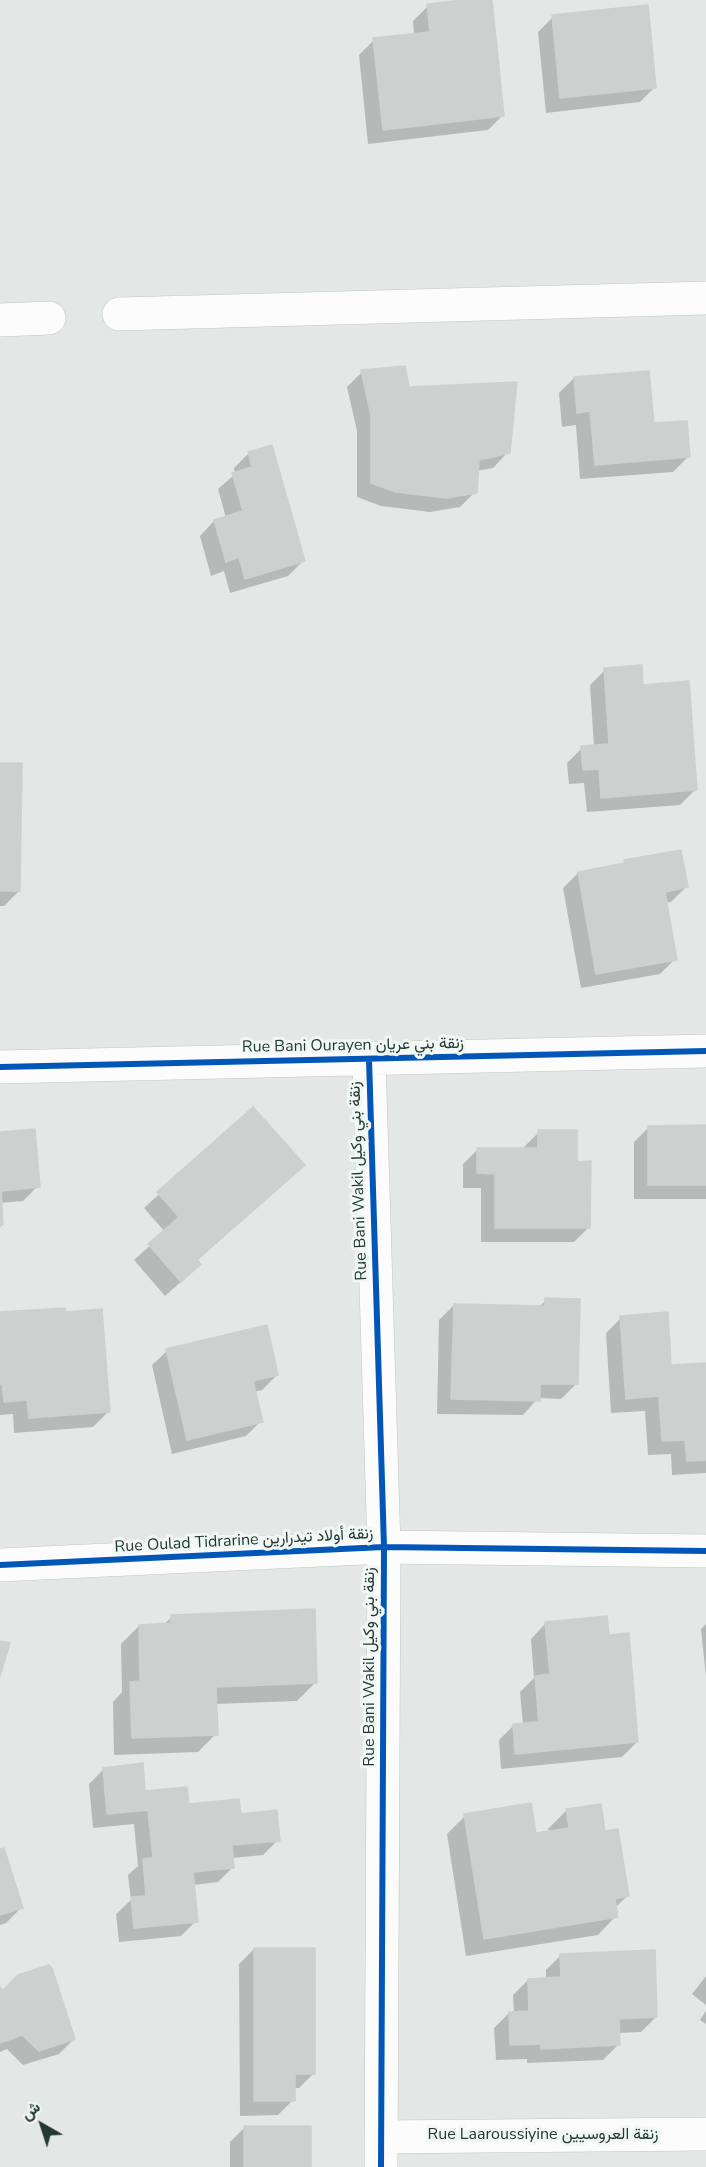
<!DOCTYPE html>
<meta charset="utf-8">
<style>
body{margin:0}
#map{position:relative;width:706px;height:2167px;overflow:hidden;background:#e3e8e6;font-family:"Nunito Sans",Vazirmatn,sans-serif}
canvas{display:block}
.north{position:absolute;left:12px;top:2095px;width:60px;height:60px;-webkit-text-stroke:4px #f1f7f4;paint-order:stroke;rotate:321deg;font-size:16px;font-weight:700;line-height:24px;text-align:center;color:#233933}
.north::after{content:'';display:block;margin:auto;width:21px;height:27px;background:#233933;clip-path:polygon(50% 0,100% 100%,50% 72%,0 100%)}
</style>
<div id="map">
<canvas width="706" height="2167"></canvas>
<div class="north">ش</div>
</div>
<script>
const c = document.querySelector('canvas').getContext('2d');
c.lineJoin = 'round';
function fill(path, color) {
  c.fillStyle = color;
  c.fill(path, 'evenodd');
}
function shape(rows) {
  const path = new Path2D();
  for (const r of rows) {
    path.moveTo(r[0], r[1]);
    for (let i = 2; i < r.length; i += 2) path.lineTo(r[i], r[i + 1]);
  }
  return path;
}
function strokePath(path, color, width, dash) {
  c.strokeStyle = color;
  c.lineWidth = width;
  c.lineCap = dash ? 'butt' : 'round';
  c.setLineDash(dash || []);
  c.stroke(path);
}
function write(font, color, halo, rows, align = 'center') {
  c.font = font + ' "Nunito Sans",Vazirmatn,sans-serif';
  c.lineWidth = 6;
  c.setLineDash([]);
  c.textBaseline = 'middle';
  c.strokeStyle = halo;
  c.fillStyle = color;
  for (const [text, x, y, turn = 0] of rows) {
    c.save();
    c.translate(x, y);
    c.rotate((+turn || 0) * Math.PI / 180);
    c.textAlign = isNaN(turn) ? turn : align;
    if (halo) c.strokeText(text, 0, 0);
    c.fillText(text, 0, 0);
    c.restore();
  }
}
const shadow = shape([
 [476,0,490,0,503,115,488,130,368,144,359,55,374,40,414,35,413,21,428,6],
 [553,17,655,87,640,102,546,113,538,32],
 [362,372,408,389,508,452,493,468,477,471,475,492,460,507,430,512,381,506,357,497,357,431,347,387],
 [574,378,653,425,688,457,673,472,580,479,576,425,562,427,559,393],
 [249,453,303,561,288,576,230,593,224,571,211,576,200,536,214,521,226,518,218,489,235,474,234,468],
 [605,670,642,687,695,790,680,805,587,812,584,783,569,784,567,763,582,748,594,747,590,685],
 [0,764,19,891,4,906,0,906],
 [625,861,686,887,671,902,665,903,675,959,660,974,581,988,563,888,578,873,621,865],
 [253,1109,196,1261,184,1279,165,1296,134,1260,165,1232,144,1208],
 [649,1127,706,1127,706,1199,634,1199,634,1142],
 [539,1132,575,1163,589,1227,574,1242,481,1242,481,1188,463,1188,463,1164,478,1149,524,1149,524,1147],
 [0,1134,38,1186,23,1201,0,1203,2,1225,0,1227],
 [546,1300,576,1384,561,1399,538,1398,523,1415,437,1414,439,1320,454,1305,539,1307],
 [0,1314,108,1412,93,1427,14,1433,13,1414,0,1415],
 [621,1318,670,1367,706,1364,706,1473,672,1475,671,1454,648,1455,645,1411,611,1413,606,1333],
 [167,1351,277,1375,262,1390,254,1392,261,1421,246,1436,172,1454,152,1365],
 [172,1617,316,1682,297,1701,215,1704,216,1734,198,1752,114,1755,113,1702,122,1692,121,1644,139,1626,163,1625],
 [545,1624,607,1637,637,1742,622,1757,501,1769,499,1740,514,1725,523,1725,520,1692,534,1678,531,1639],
 [706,1624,706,1677,701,1629],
 [104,1769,144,1793,187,1806,240,1816,278,1840,263,1855,232,1858,233,1867,218,1882,193,1885,196,1921,181,1936,119,1942,116,1914,131,1900,128,1875,138,1866,134,1824,93,1828,89,1784],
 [566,1811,604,1832,627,1896,615,1908,616,1916,598,1935,466,1956,447,1834,465,1816,534,1835,549,1832,548,1829],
 [0,1851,21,1908,6,1923,0,1925],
 [254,1949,314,2073,299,2088,293,2088,293,2100,278,2115,240,2116,239,1964],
 [561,1955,656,2017,641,2032,618,2033,618,2045,603,2060,527,2063,527,2059,496,2060,494,2028,509,2013,514,2013,513,1995,528,1980,546,1979,546,1970],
 [706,1976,706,2005,692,1994],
 [0,1989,3,1992,74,2039,59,2054,23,2065,7,2049,0,2052],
 [706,2011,706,2024,700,2020],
 [245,2127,309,2167,230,2167,230,2142]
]);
const building = shape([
 [464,0,492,0,504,116,383,130,373,38,430,32,427,4,464,0],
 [648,5,656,88,560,98,552,15,648,5],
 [405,366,409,387,517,382,510,453,479,460,477,493,446,498,396,492,371,483,371,415,361,370,405,366],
 [649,371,654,423,687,421,690,457,595,465,590,411,577,413,574,377,649,371],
 [272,445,305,561,245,579,239,557,226,562,214,520,243,511,232,473,252,467,248,452,272,445],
 [642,665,643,685,689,681,697,790,601,798,599,769,583,770,581,746,609,744,604,668,642,665],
 [0,763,22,763,20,891,0,891,0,763],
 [681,850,688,887,665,892,677,960,596,974,578,872,625,863,624,860,681,850],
 [253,1107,305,1165,197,1260,201,1264,181,1282,148,1244,179,1217,157,1192,253,1107],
 [706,1125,706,1185,648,1185,648,1126,706,1125],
 [35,1129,40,1187,1,1191,3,1225,0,1225,0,1132,35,1129],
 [538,1130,577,1130,577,1162,591,1161,590,1228,495,1228,495,1174,477,1173,477,1148,538,1148,538,1130],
 [545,1298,580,1299,578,1384,540,1384,540,1401,451,1399,454,1304,545,1306,545,1298],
 [65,1308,66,1312,102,1309,110,1412,29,1418,27,1400,4,1402,2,1384,0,1384,0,1312,65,1308],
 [668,1312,671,1365,706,1363,706,1460,687,1461,685,1440,662,1441,659,1396,626,1399,620,1316,668,1312],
 [267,1325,278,1375,253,1381,263,1422,187,1440,166,1349,267,1325],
 [315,1609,317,1683,216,1687,218,1735,132,1738,130,1682,140,1681,139,1625,171,1623,171,1615,315,1609],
 [607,1616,609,1635,629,1633,638,1742,515,1754,513,1724,539,1722,535,1676,550,1674,545,1622,607,1616],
 [0,1641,10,1643,0,1676,0,1641],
 [143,1763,145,1791,187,1787,189,1804,239,1799,241,1814,277,1810,280,1841,232,1845,234,1868,193,1872,198,1922,134,1928,131,1897,146,1896,143,1859,153,1858,148,1810,107,1814,103,1768,143,1763],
 [531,1803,536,1833,569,1828,566,1809,601,1804,605,1831,618,1829,629,1896,615,1899,618,1917,484,1939,464,1814,531,1803],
 [4,1848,23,1908,0,1915,0,1849,4,1848],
 [254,1948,315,1948,315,2074,295,2074,295,2101,254,2101,254,1948],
 [655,1950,657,2017,619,2019,620,2045,541,2049,541,2044,510,2045,509,2012,529,2011,528,1979,561,1977,560,1954,655,1950],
 [49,1965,52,1968,75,2039,39,2051,22,2035,0,2043,0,1987,3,1990,18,1975,49,1965],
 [244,2126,311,2126,311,2167,244,2167,244,2126]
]);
const minor = shape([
 [119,314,706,298],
 [0,320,49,318],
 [369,1059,384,1547,381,2167],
 [0,1067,706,1051],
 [0,1565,384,1547,706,1551],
 [381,2137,706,2134]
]);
const cycleway = shape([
 [369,1059,384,1547,381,2167],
 [0,1067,706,1051],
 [0,1565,384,1547,706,1551]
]);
const streetNames = [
 ["Rue Bani Ourayen زنقة بني عريان",353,1046,-1],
 ["Rue Bani Wakil زنقة بني وكيل",359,1181,-92],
 ["Rue Oulad Tidrarine زنقة أولاد تيدرارين",244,1541,-3],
 ["Rue Bani Wakil زنقة بني وكيل",370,1667,-90],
 ["Rue Laaroussiyine زنقة العروسيين",543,2135]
];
fill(shadow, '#0003');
fill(building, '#ccd1cf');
strokePath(building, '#ccd1cf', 1.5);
strokePath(minor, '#c0c5c3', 34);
strokePath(minor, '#fbfcfb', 33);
strokePath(cycleway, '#0057b8', 6);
write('16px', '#233933', '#f1f7f4', streetNames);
</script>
